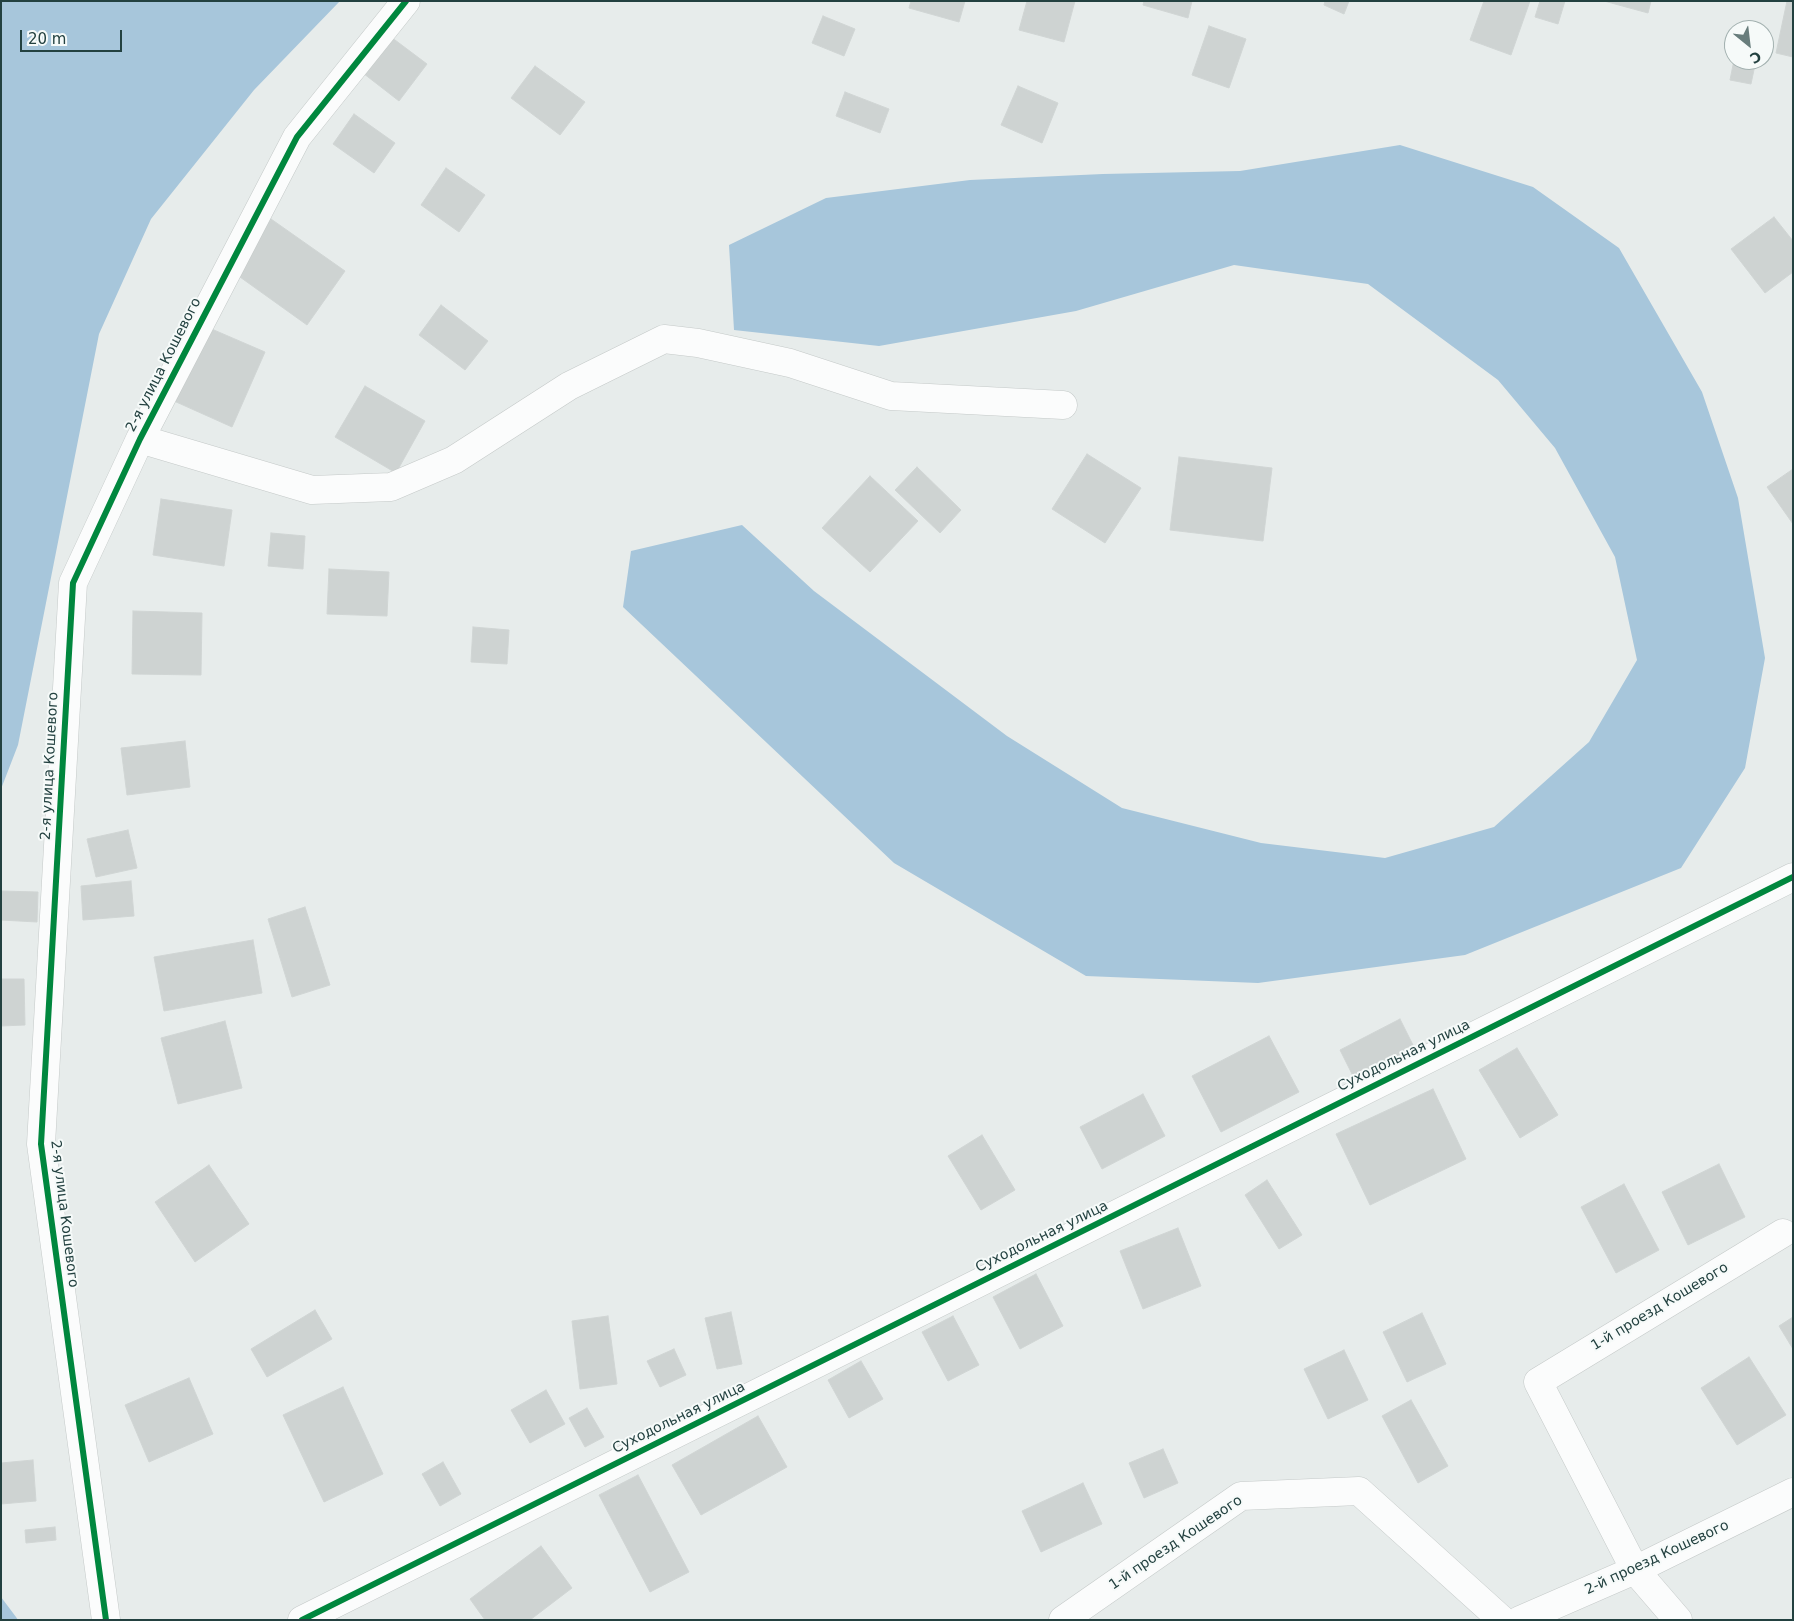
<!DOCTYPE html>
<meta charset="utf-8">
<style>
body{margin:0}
#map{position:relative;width:1794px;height:1621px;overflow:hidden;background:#e7eceb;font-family:"DejaVu Sans",sans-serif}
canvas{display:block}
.frame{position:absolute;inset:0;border:2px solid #234140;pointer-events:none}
.north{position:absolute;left:1724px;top:20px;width:50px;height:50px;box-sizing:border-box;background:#f6faf9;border:1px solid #a2b0af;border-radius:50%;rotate:151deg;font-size:14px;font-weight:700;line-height:20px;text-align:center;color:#234140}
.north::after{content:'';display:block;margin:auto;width:18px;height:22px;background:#687d7c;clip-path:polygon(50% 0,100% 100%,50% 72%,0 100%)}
.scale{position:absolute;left:20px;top:30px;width:102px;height:22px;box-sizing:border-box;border:2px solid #234140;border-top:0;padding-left:6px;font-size:15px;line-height:18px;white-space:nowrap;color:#234140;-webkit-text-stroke:4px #f6faf9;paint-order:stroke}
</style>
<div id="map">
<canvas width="1794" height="1621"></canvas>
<div class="frame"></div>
<div class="north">С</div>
<div class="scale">20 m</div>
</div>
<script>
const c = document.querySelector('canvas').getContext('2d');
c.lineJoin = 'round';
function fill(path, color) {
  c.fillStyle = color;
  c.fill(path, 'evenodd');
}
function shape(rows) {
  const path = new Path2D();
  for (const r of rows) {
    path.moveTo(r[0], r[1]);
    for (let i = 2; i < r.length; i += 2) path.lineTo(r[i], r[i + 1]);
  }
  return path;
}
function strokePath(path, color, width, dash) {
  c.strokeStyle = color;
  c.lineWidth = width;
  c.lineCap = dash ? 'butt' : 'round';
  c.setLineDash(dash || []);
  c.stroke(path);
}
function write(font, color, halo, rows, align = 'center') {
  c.font = font + ' "DejaVu Sans",sans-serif';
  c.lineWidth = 4;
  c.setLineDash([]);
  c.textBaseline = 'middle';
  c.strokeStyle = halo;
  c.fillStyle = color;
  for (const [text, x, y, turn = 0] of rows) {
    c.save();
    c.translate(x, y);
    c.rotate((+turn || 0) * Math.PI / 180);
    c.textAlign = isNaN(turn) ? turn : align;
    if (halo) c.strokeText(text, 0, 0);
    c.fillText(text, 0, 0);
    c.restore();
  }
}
const water = shape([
 [1,1,340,1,254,90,151,219,99,334,18,745,1,789],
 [1400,145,1533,187,1619,248,1702,392,1738,498,1765,658,1745,768,1681,868,1465,955,1258,983,1086,976,894,863,623,607,631,551,742,525,814,591,1007,736,1122,808,1261,843,1385,858,1494,827,1589,742,1637,660,1615,557,1555,448,1498,380,1368,284,1234,265,1076,311,879,346,734,330,729,245,826,198,970,180,1103,174,1240,171],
 [1,1597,16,1617,18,1620,1,1620]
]);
const building = shape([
 [911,1,965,1,959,22,909,8,911,1],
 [1027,1,1075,1,1064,42,1019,30,1027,1],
 [1144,1,1192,1,1188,18,1143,5,1144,1],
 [1325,1,1349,1,1344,14,1324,5,1325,1],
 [1484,1,1530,1,1511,55,1470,40,1484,1],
 [1540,1,1565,1,1558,24,1535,17,1540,1],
 [1604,1,1651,1,1648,13,1604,1],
 [1787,1,1793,1,1793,57,1776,53,1787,1],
 [823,16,855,29,844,56,812,43,823,16],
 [1209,26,1246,39,1229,88,1192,75,1209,26],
 [387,34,427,64,399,101,359,70,387,34],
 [1734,60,1756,60,1751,84,1730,80,1734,60],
 [535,66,585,102,560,135,511,98,535,66],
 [1018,86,1058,103,1042,143,1001,125,1018,86],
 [845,92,889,109,880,133,836,116,845,92],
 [354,114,395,143,374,173,333,144,354,114],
 [446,168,485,195,459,232,421,205,446,168],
 [1774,217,1793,241,1793,272,1765,293,1731,249,1774,217],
 [271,219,345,271,307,325,233,272,271,219],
 [441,305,488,341,465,370,419,335,441,305],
 [207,327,265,352,232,427,174,401,207,327],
 [365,386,425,421,396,473,335,437,365,386],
 [1087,454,1141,488,1105,543,1052,509,1087,454],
 [1179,457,1272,468,1263,541,1170,530,1179,457],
 [917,467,961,510,940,533,895,490,917,467],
 [1793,469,1793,524,1767,487,1793,469],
 [870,476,918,521,870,572,822,528,870,476],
 [161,499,232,510,224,566,153,555,161,499],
 [271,533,305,536,303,569,268,566,271,533],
 [329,569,389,572,387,616,327,614,329,569],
 [133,611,202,613,201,675,132,674,133,611],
 [473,627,509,630,507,664,471,662,473,627],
 [185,741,190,787,127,795,121,748,185,741],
 [128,830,137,868,96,877,87,839,128,830],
 [131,881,134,916,83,920,81,886,131,881],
 [1,891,38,892,37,922,1,920,1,891],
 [305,907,330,985,292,997,268,919,305,907],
 [253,940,262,993,164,1011,154,957,253,940],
 [1,979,24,979,25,1025,1,1026,1,979],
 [1400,1019,1418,1055,1358,1086,1340,1050,1400,1019],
 [225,1021,242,1088,178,1104,161,1038,225,1021],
 [1269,1036,1299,1092,1221,1132,1192,1076,1269,1036],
 [1517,1048,1558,1115,1520,1138,1479,1070,1517,1048],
 [1433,1089,1466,1159,1370,1205,1336,1134,1433,1089],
 [1143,1094,1165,1136,1102,1169,1080,1127,1143,1094],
 [982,1135,1015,1190,981,1210,948,1156,982,1135],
 [1719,1164,1745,1217,1688,1245,1662,1192,1719,1164],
 [209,1165,249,1224,195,1262,155,1202,209,1165],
 [1267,1180,1302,1235,1279,1249,1245,1195,1267,1180],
 [1624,1184,1659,1250,1616,1273,1581,1207,1624,1184],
 [1178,1228,1201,1286,1143,1309,1120,1251,1178,1228],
 [1036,1274,1063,1326,1020,1349,993,1297,1036,1274],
 [315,1310,332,1339,267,1377,251,1349,315,1310],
 [731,1312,742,1364,717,1369,705,1318,731,1312],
 [1422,1313,1446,1364,1407,1382,1383,1332,1422,1313],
 [608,1316,617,1384,580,1389,572,1321,608,1316],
 [953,1316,979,1365,948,1381,922,1332,953,1316],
 [1793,1317,1793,1349,1779,1326,1793,1317],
 [674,1349,686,1375,660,1387,647,1361,674,1349],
 [1344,1350,1368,1400,1328,1419,1304,1369,1344,1350],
 [1749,1357,1786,1415,1737,1445,1701,1388,1749,1357],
 [861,1361,883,1399,849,1418,828,1380,861,1361],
 [189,1378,213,1434,149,1462,125,1405,189,1378],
 [343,1387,383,1474,324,1502,283,1415,343,1387],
 [546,1390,565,1424,530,1443,511,1410,546,1390],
 [1411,1400,1448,1466,1418,1483,1382,1416,1411,1400],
 [587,1408,604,1437,585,1447,569,1418,587,1408],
 [758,1416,787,1467,701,1515,672,1465,758,1416],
 [1163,1449,1178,1483,1144,1498,1129,1463,1163,1449],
 [33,1460,36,1501,1,1504,1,1463,33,1460],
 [443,1462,461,1494,440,1506,422,1474,443,1462],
 [638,1475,689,1572,650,1592,599,1495,638,1475],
 [1083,1483,1102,1524,1041,1552,1022,1511,1083,1483],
 [55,1527,56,1540,26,1543,25,1530,55,1527],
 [541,1546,572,1588,530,1620,485,1620,470,1599,541,1546]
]);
const minor = shape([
 [140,439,312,490,391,487,454,460,569,386,664,339,698,343,790,363,891,396,1063,405],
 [106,1620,41,1144,73,583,140,439,297,137,406,1],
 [302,1620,1793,877],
 [1063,1620,1241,1496,1359,1491,1502,1620],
 [1520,1620,1635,1570,1793,1492],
 [1678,1620,1635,1570,1538,1382,1783,1233]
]);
const cycleway = shape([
 [106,1620,41,1144,73,583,140,439,297,137,406,1],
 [302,1620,1793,877]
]);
const streetNames = [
 ["2-я улица Кошевого",164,365,-63],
 ["2-я улица Кошевого",50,766,-87],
 ["Суходольная улица",1404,1056,-26],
 ["2-я улица Кошевого",64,1214,83],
 ["Суходольная улица",1042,1237,-26],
 ["1-й проезд Кошевого",1660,1307,-31],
 ["Суходольная улица",679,1418,-26],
 ["1-й проезд Кошевого",1176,1543,-34],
 ["2-й проезд Кошевого",1657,1558,-25]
];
fill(water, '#a7c6db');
fill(building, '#ced3d2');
strokePath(building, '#d0d5d4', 1);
strokePath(minor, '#c4c9c8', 29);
strokePath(minor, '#fbfcfc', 28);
strokePath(cycleway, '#00873e', 6);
write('14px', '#234140', '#f6faf9', streetNames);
</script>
